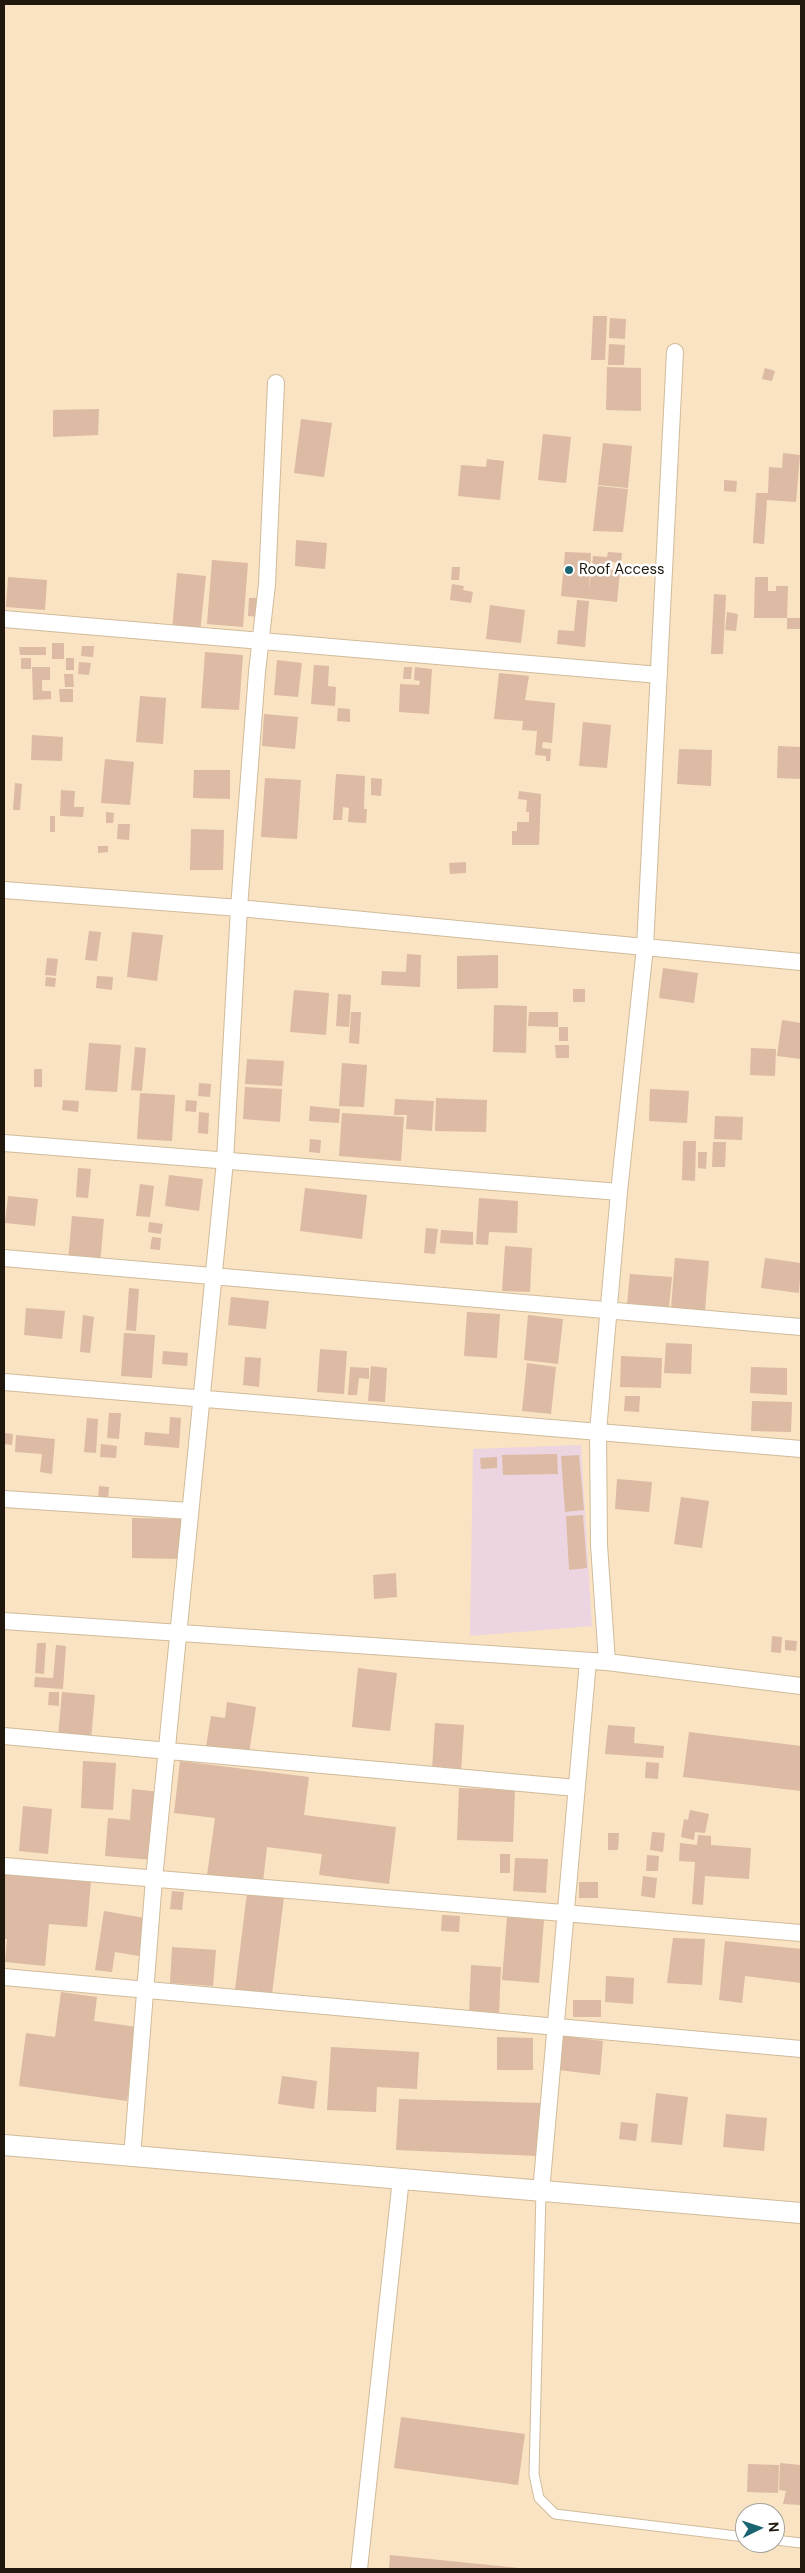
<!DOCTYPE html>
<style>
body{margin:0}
#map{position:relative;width:805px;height:2573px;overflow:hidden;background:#f9e3c2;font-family:"DM Sans",sans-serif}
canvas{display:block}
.frame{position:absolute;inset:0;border:5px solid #20180c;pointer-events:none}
.north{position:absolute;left:735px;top:2503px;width:50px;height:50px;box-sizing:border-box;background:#fff;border:1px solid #a6a39e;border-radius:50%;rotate:86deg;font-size:14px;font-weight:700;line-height:20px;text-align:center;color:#20180c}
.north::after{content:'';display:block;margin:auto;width:18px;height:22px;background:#1b6572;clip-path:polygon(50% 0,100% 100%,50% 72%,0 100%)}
</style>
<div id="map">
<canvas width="805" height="2573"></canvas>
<div class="frame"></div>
<div class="north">N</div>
</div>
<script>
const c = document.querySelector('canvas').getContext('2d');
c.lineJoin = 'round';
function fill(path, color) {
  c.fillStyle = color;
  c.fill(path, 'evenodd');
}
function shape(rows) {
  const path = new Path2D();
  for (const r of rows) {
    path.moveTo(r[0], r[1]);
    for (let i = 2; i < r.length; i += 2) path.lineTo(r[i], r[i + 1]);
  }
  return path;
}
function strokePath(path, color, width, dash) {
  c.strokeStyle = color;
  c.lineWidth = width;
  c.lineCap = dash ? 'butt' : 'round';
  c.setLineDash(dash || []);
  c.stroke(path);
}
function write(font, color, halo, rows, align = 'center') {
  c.font = font + ' "DM Sans",sans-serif';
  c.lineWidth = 5;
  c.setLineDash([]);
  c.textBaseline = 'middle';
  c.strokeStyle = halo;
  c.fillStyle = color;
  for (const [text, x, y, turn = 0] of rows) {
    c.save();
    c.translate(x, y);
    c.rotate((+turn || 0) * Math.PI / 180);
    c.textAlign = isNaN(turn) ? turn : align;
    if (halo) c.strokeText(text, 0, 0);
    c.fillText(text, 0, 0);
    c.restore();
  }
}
const education = shape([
 [581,1445,592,1626,470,1636,473,1449]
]);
const building = shape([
 [593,316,607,316,605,360,591,360],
 [610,318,626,319,625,339,609,338],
 [609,344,625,345,624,365,608,365],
 [607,367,641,368,641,411,606,410],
 [765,368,775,371,772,381,762,379],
 [99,409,98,435,53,437,53,410],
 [301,419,332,423,324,477,294,473],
 [543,434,571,437,566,483,538,480],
 [603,443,632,446,628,488,598,485],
 [783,453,800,455,796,502,767,500,764,544,753,543,756,493,768,493,769,467,782,468],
 [487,459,504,461,500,500,458,496,461,465,486,467],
 [724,480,737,481,736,492,724,491],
 [598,486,628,489,623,532,593,531],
 [296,540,327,543,325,569,295,566],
 [565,552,591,553,589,590,593,556,607,557,608,552,622,553,621,563,611,562,611,570,620,571,617,602,561,596],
 [212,560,248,563,243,627,207,624],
 [452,567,460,567,459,580,451,580],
 [177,573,206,576,200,633,172,631],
 [8,577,47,580,45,610,6,607],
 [755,577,768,577,768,591,776,591,776,586,788,586,787,618,754,618],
 [452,584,464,586,463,590,473,592,471,603,450,600],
 [714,594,726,595,723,654,711,654],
 [249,598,260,598,259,617,248,616],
 [577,600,589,601,585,647,557,644,558,630,574,631],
 [490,605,525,610,521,643,486,639],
 [727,612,738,614,736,631,725,630],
 [787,618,801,618,801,629,787,629],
 [52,643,64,643,64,659,52,659],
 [82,646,94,646,93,657,81,656],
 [19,647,46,647,46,655,20,655],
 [205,652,243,655,239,710,201,708],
 [21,658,31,658,31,669,21,669],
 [66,658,74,658,74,670,66,670],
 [277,660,302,663,298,697,274,695],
 [79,662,91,663,89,675,78,674],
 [314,665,329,666,328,686,336,687,335,706,311,704],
 [32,667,50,667,50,680,42,680,42,691,51,691,51,699,33,700],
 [404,667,412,667,411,679,403,679],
 [415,667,432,669,429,714,399,712,400,684,419,685,420,681,414,680],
 [499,673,529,676,525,700,555,703,552,743,543,742,542,748,551,749,550,761,546,761,546,756,535,755,537,731,522,730,523,721,494,719],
 [64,674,73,674,74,687,65,687],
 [59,689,73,689,73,702,60,702],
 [140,696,166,698,163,744,136,742],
 [338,708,350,709,350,722,337,721],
 [264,714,298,717,295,749,262,746],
 [583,722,611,725,607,768,579,766],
 [32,735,63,737,62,761,31,760],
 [778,746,801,747,801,779,777,778],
 [679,749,712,750,711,786,677,784],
 [105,759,134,762,130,805,101,803],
 [194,770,230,770,230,799,193,798],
 [336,774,365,776,364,809,367,809,366,823,348,822,349,808,343,807,342,820,333,820],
 [265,778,301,780,297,839,261,837],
 [371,778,382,779,381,796,371,795],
 [15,783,22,784,20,810,13,810],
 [61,790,75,791,74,807,84,807,83,817,60,816],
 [519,791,541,794,539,845,512,845,512,831,517,831,517,822,529,822,529,812,526,812,527,800,518,799],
 [106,812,114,813,113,823,106,823],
 [50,816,55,816,55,832,50,832],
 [118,824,130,824,129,840,117,839],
 [191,829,224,830,223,870,190,870],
 [98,846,108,846,108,852,98,853],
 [466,862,466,873,450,874,449,863],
 [89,931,101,932,97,961,85,960],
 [132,932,163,935,157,981,127,977],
 [407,954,421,955,420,987,381,985,382,971,406,972],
 [498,955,498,988,457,989,457,956],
 [47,958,58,959,56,976,45,975],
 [663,968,698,973,694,1003,659,998],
 [97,976,113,977,112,990,96,988],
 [46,977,56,978,55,987,45,986],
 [573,989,585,989,585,1002,573,1002],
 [294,990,329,993,326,1035,290,1032],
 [338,994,351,995,349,1027,336,1026],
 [494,1005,527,1006,526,1053,493,1052],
 [351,1012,361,1012,359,1044,349,1043],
 [529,1012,558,1012,558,1027,528,1026],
 [782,1020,801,1023,801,1059,777,1056],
 [559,1027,568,1027,568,1041,559,1041],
 [89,1043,121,1045,117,1092,85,1090],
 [555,1045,569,1045,569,1058,556,1058],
 [135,1047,146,1048,142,1091,131,1090],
 [751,1048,776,1049,775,1076,750,1075],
 [247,1059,284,1061,282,1086,245,1084],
 [342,1063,367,1065,364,1107,339,1106],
 [34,1069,42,1069,42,1087,34,1087],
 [199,1083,211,1084,210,1097,198,1096],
 [245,1087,282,1089,280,1122,243,1119],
 [650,1089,689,1091,687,1123,649,1121],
 [140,1093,175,1095,172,1141,137,1139],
 [436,1098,487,1100,486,1132,435,1131],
 [395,1099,434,1101,432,1131,406,1129,407,1115,394,1115],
 [63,1100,79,1101,78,1112,62,1110],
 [186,1100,197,1101,196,1112,185,1111],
 [310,1106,340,1109,339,1123,309,1121],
 [199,1112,209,1113,208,1134,198,1133],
 [342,1113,404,1117,401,1161,339,1156],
 [715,1116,743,1117,742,1140,714,1139],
 [310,1139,321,1140,320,1153,309,1152],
 [683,1141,696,1141,695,1181,682,1180],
 [713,1142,726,1142,725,1167,712,1167],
 [698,1152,707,1152,706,1169,698,1168],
 [78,1168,91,1169,88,1198,76,1197],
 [169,1175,203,1179,199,1211,165,1206],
 [140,1184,154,1186,150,1217,136,1216],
 [305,1188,367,1195,362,1239,300,1231],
 [8,1196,38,1199,35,1226,5,1223],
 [479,1198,518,1201,517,1233,489,1232,488,1245,476,1244],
 [72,1216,104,1219,100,1264,68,1261],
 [149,1222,163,1224,161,1234,148,1232],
 [426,1228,438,1229,435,1254,424,1253],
 [441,1230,473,1232,473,1245,440,1243],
 [152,1237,161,1238,160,1250,150,1249],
 [505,1246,532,1248,530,1292,502,1291],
 [675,1258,709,1261,705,1311,671,1308],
 [765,1258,801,1263,799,1293,761,1288],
 [630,1274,672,1277,669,1307,627,1304],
 [129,1288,139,1289,136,1331,126,1330],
 [231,1297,269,1301,266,1329,228,1325],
 [26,1308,65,1311,62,1339,24,1335],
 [467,1312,500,1314,497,1358,464,1356],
 [83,1315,94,1317,90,1353,80,1352],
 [528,1315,563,1319,558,1364,524,1360],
 [124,1333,155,1335,152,1378,121,1376],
 [666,1343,692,1344,691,1374,664,1373],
 [320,1349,347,1351,344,1394,317,1392],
 [163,1351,188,1353,187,1366,162,1364],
 [621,1356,662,1358,661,1388,620,1387],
 [245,1357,261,1358,259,1387,243,1385],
 [527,1363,556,1367,551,1414,522,1411],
 [371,1366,387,1368,385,1402,368,1401],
 [350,1367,369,1368,369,1379,359,1378,357,1395,348,1395],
 [751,1367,787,1368,787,1395,750,1393],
 [625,1396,640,1396,639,1412,624,1411],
 [752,1401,792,1402,791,1432,751,1431],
 [109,1413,121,1413,119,1439,107,1438],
 [170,1417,181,1418,179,1448,144,1445,145,1432,169,1434],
 [87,1418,98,1419,96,1453,84,1452],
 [4,1433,13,1434,12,1445,4,1444],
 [16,1435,55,1439,52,1474,40,1472,42,1454,15,1452],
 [101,1444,117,1446,116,1458,100,1457],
 [557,1454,558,1474,503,1475,502,1455],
 [579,1455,584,1510,565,1512,561,1456],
 [497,1457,497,1468,481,1469,480,1458],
 [617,1479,652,1482,649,1512,615,1509],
 [99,1486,109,1487,108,1501,98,1500],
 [681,1497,709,1501,702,1548,674,1544],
 [583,1515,587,1568,569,1570,566,1516],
 [132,1518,184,1519,184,1559,132,1558],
 [396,1573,397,1597,374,1599,373,1575],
 [772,1636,782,1637,781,1653,771,1652],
 [785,1640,797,1641,796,1651,785,1650],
 [37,1643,46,1643,44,1674,35,1673],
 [56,1645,66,1646,63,1689,34,1687,35,1677,53,1678],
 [358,1668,397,1673,390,1731,352,1727],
 [49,1692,59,1692,59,1706,48,1705],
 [62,1692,95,1695,91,1740,58,1737],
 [227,1702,256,1707,249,1754,206,1747,211,1716,225,1718],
 [435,1723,464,1725,461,1771,432,1769],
 [608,1725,635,1727,634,1743,664,1746,663,1758,605,1754],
 [689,1732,801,1746,801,1791,683,1777],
 [83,1761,116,1763,113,1810,81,1808],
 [180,1761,309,1777,304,1815,396,1827,389,1884,319,1875,322,1854,267,1847,263,1882,207,1875,215,1818,174,1813],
 [646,1762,659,1763,658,1779,645,1778],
 [459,1788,515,1790,513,1842,457,1840],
 [132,1789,160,1792,154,1860,105,1856,108,1818,130,1820],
 [23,1806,52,1809,48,1854,19,1851],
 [690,1810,709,1814,705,1833,695,1832,694,1840,681,1837,684,1819,688,1820],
 [652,1832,665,1833,663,1852,650,1850],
 [608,1833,619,1833,618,1850,608,1850],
 [698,1835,711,1836,711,1845,751,1848,749,1879,705,1876,703,1905,692,1904,695,1862,679,1861,680,1843,697,1845],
 [500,1854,510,1854,510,1873,500,1873],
 [647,1855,659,1856,658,1871,646,1871],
 [515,1858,548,1859,546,1893,513,1891],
 [4,1873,91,1881,87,1927,49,1924,45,1966,5,1962,7,1939,4,1939],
 [643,1876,657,1878,655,1898,641,1896],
 [579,1882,598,1882,598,1898,579,1898],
 [172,1891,184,1892,182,1910,170,1909],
 [247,1893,284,1897,272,1994,235,1990],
 [104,1911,145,1918,139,1956,115,1952,112,1972,95,1970],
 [442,1915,460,1916,459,1932,441,1931],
 [507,1917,544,1920,539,1983,502,1980],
 [673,1938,705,1939,702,1985,667,1983],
 [725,1941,801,1949,801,1983,745,1976,742,2003,719,2000],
 [172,1947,216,1950,213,1986,170,1983],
 [471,1965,501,1967,499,2015,469,2014],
 [606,1976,634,1978,633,2004,605,2002],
 [61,1992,97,1997,94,2021,137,2027,127,2101,19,2086,26,2033,55,2037],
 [573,2000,601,2000,601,2017,573,2017],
 [562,2036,603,2041,600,2075,558,2070],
 [497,2037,533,2038,533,2070,497,2070],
 [331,2047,419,2052,417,2089,377,2087,376,2112,327,2110],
 [282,2076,317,2081,314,2109,278,2104],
 [656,2093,688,2097,682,2145,651,2142],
 [399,2099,541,2103,538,2156,396,2150],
 [726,2114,767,2118,764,2151,723,2147],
 [621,2122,638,2124,636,2141,619,2139],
 [401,2417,525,2434,518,2485,394,2468],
 [780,2463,801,2465,801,2505,783,2504,786,2491,779,2490],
 [748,2464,779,2465,778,2493,747,2492],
 [390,2555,519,2568,519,2569,389,2569]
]);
const service = shape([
 [541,2192,534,2474,539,2498,555,2514,745,2537],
 [775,2540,801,2543]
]);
const minor = shape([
 [4,619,659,675],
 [4,890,239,908,801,962],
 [4,1143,619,1192],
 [4,1258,801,1327],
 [4,1382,801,1449],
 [4,1499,190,1511],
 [4,1621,607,1662,801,1686],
 [607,1662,599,1545,598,1431,619,1192,645,947,675,352],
 [4,1736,576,1788],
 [4,1866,801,1933],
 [4,1977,801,2049],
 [132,2157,154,1879,225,1161,239,908,257,672,267,584,276,383],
 [541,2192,588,1661],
 [359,2569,401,2178]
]);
const tertiary = shape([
 [4,2145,801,2213]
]);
const markers = [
 [569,570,5,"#1b6572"]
];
const poiNames = [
 ["Roof Access",579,570]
];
fill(education, '#ecd5e1');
fill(building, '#dcbaa3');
strokePath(service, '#d0bb9b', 11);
strokePath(minor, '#d0bb9b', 18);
strokePath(tertiary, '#d0bb9b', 22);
strokePath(service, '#fff', 9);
strokePath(minor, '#fff', 16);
strokePath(tertiary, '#fff', 20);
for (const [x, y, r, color] of markers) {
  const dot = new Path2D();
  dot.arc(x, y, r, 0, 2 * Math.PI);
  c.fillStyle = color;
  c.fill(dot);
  strokePath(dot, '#fff', 2);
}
write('15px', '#20180c', '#fff', poiNames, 'left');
</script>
